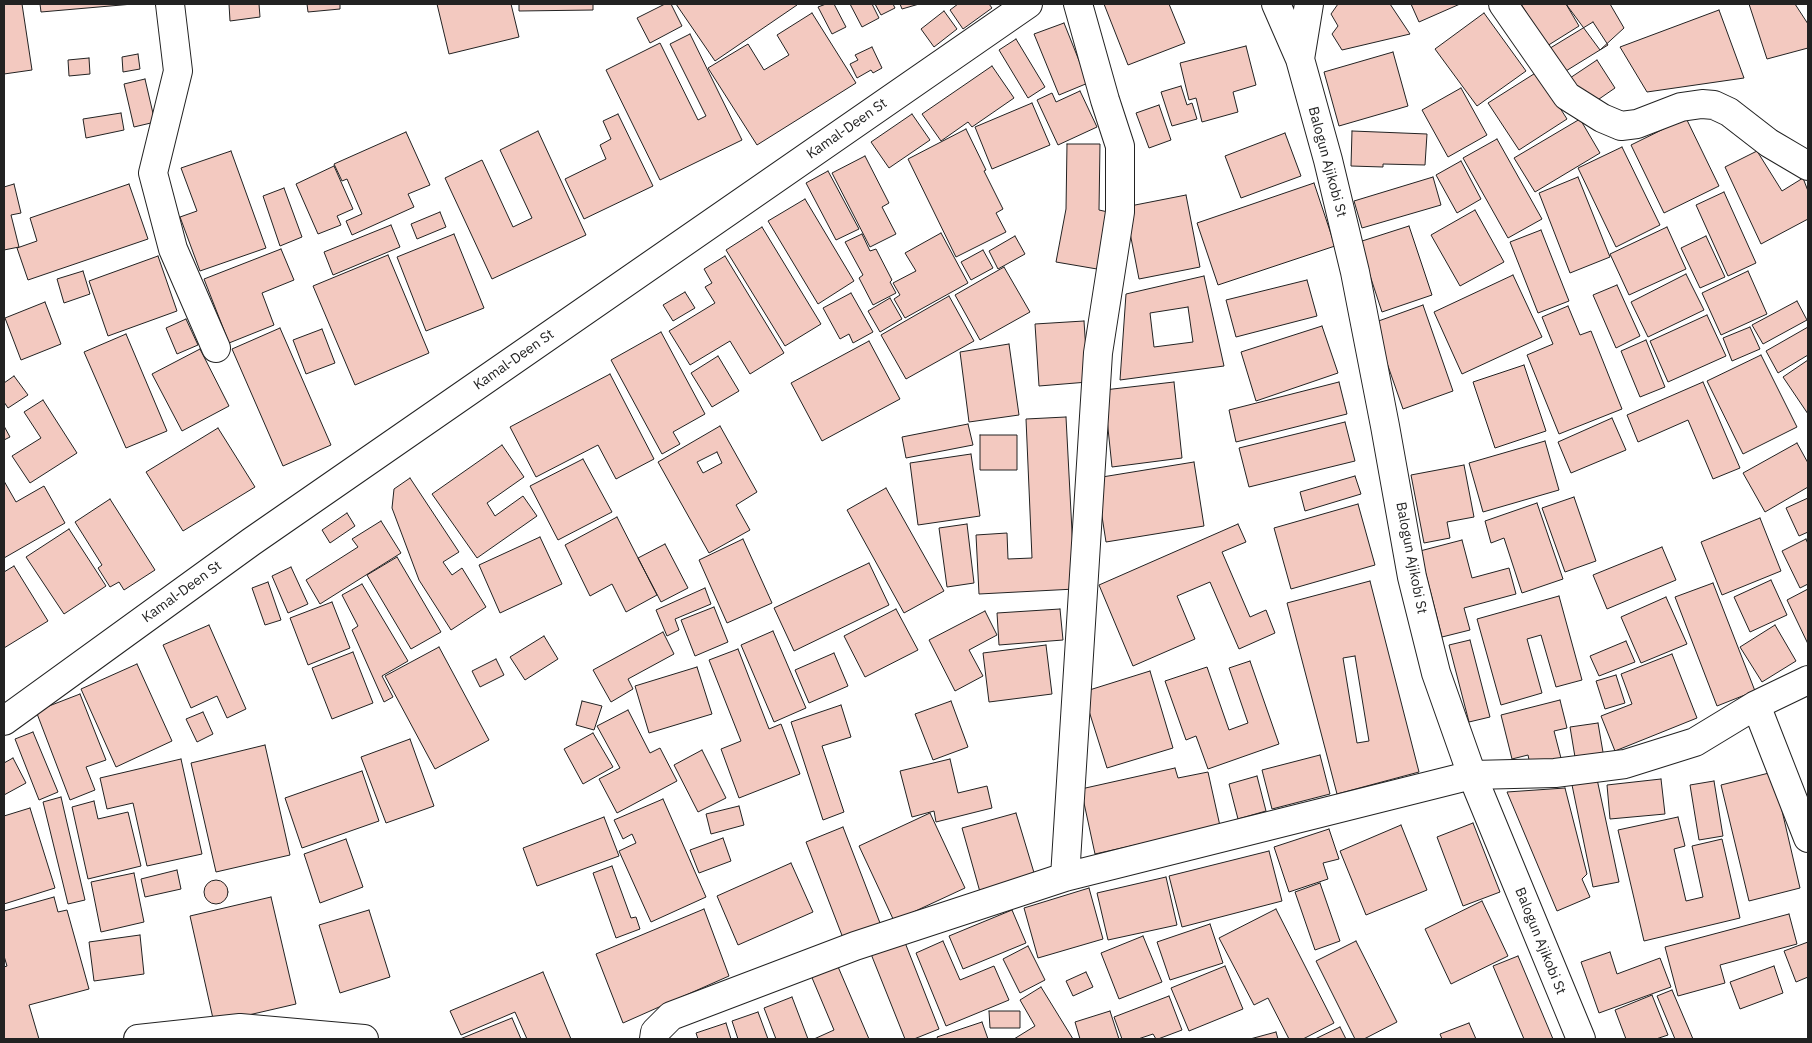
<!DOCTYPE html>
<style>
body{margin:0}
#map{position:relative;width:1812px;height:1043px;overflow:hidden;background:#fff;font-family:"IBM Plex Sans",sans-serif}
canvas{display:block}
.frame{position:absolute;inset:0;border:5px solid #222;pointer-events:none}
</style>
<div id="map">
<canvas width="1812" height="1043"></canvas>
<div class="frame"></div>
</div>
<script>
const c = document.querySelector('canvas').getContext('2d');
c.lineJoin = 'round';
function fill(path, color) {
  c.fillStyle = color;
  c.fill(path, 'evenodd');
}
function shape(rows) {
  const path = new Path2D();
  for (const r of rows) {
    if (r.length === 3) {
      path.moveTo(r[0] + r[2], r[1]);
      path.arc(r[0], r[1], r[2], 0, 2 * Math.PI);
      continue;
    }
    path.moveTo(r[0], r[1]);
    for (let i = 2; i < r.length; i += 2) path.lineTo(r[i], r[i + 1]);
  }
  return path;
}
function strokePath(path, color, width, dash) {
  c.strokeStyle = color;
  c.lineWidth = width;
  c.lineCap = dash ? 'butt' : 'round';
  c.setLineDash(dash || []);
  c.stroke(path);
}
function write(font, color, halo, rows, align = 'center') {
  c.font = font + ' "IBM Plex Sans",sans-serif';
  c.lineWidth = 4;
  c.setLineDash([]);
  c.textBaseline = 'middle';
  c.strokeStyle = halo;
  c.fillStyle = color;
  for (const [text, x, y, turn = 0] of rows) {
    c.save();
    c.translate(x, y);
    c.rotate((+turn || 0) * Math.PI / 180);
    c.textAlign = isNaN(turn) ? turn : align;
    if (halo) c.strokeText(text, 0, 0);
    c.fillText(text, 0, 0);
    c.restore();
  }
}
const building = shape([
 [4,4,22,4,32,70,4,74,4,4],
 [40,4,133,4,41,12,40,4],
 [229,4,259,4,260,17,230,21,229,4],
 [307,4,340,4,340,9,308,12,307,4],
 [437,4,511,4,519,37,449,54,437,4],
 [519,4,593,4,593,10,519,11,519,4],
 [665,4,671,4,682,26,650,43,637,18,665,4],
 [676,4,796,4,797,5,715,61,676,4],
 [826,4,834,4,846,27,832,34,818,7,826,4],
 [850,4,872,4,879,18,862,27,850,4],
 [875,4,893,4,895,8,881,15,875,4],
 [900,4,919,4,902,9,900,4],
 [958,4,989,4,992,8,963,29,950,10,958,4],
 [1104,4,1169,4,1185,43,1128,65,1104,4],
 [1338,4,1390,4,1410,34,1342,50,1332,34,1338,26,1331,14,1338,4],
 [1411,4,1460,4,1419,22,1411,4],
 [1521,4,1566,4,1579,26,1547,46,1521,4],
 [1566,4,1610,4,1624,28,1600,50,1566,4],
 [1749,4,1795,4,1808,24,1808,48,1767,59,1749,4],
 [1719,10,1744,78,1647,92,1620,47,1719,10],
 [944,11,957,29,934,47,921,29,944,11],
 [812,13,856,83,757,145,708,68,748,44,764,70,789,55,777,35,812,13],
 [1484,13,1526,71,1477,106,1435,49,1484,13],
 [1593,22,1608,45,1561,74,1547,50,1593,22],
 [1064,23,1088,83,1059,95,1034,34,1064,23],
 [690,34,742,140,660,180,606,70,660,43,698,120,706,116,670,44,690,34],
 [1016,39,1045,87,1028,98,999,50,1016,39],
 [1246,46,1256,85,1233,92,1238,112,1202,122,1196,98,1189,100,1180,63,1246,46],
 [872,47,882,68,873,73,871,70,857,78,850,64,858,60,855,55,872,47],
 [1393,52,1408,106,1339,126,1324,72,1393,52],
 [138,54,140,69,123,72,122,57,138,54],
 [89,58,90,74,69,76,68,60,89,58],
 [1597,60,1615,88,1589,106,1570,78,1597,60],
 [992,66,1014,98,972,127,968,122,941,141,922,114,992,66],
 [1537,72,1567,119,1519,150,1488,103,1537,72],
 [145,79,155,122,134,127,124,84,145,79],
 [1181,86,1187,105,1192,103,1197,119,1172,126,1161,92,1181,86],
 [1461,88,1487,135,1448,157,1422,110,1461,88],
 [1080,91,1097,127,1058,145,1037,100,1052,93,1056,102,1080,91],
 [1032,103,1050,145,992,169,975,127,1032,103],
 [1159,105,1171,140,1149,148,1136,113,1159,105],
 [121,113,124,130,86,138,83,119,121,113],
 [618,114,653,186,584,219,565,179,606,159,600,145,611,139,603,121,618,114],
 [912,114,930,140,889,168,871,142,912,114],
 [1686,118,1719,186,1664,213,1631,145,1686,118],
 [1580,119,1600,153,1535,192,1514,158,1580,119],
 [966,129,986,170,984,171,1003,209,996,213,1006,232,956,257,908,159,966,129],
 [538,131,586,235,492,279,445,178,482,160,513,227,532,218,500,150,538,131],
 [1352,131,1427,134,1425,165,1383,164,1383,167,1351,166,1352,131],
 [406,132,430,185,408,194,414,207,352,235,346,221,362,214,347,179,342,181,334,164,406,132],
 [1285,133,1301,176,1241,198,1225,156,1285,133],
 [1497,139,1542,219,1508,238,1463,158,1497,139],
 [1067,144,1100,144,1099,210,1108,212,1097,269,1056,262,1066,209,1067,144],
 [1622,147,1660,225,1616,247,1578,168,1622,147],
 [231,151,266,248,200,271,180,217,197,211,181,168,231,151],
 [1757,151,1782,191,1803,178,1808,191,1808,219,1761,244,1725,167,1757,151],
 [865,156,889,203,882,207,896,234,870,247,832,173,865,156],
 [1461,161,1481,199,1457,213,1436,175,1461,161],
 [334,166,353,209,337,216,341,225,318,234,296,184,334,166],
 [828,171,859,229,836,240,806,183,828,171],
 [1433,177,1441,205,1362,228,1354,201,1433,177],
 [1578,177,1610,257,1570,273,1539,193,1578,177],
 [1314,183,1335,246,1218,285,1197,223,1314,183],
 [14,184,21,213,11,215,19,247,4,250,4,187,14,184],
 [129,184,148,239,28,280,17,248,37,241,30,218,129,184],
 [284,188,302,237,280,246,263,196,284,188],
 [1724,192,1756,263,1728,276,1696,205,1724,192],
 [1186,195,1200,267,1139,279,1125,207,1186,195],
 [805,199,854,281,818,304,768,221,805,199],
 [1475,210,1504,262,1460,286,1431,235,1475,210],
 [440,212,446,227,417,239,411,224,440,212],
 [391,225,400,247,333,275,324,252,391,225],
 [1409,226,1432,295,1382,312,1359,242,1409,226],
 [762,227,821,324,785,346,726,250,762,227],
 [1667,227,1686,269,1629,295,1610,254,1667,227],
 [1541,230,1569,301,1538,313,1510,242,1541,230],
 [941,233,968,283,905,318,894,299,900,295,893,283,916,271,905,253,941,233],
 [454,234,484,308,426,331,397,257,454,234],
 [862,234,870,251,876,249,892,280,890,282,896,293,873,305,859,278,863,275,845,242,862,234],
 [1015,236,1025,254,998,269,989,251,1015,236],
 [1706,236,1725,277,1700,288,1681,248,1706,236],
 [281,249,294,280,262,293,274,325,229,343,204,279,281,249],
 [983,250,993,268,971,280,961,262,983,250],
 [388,255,429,353,355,385,313,286,388,255],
 [158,256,177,311,108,336,89,281,158,256],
 [725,256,784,353,750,374,730,341,690,365,669,331,715,303,705,287,712,283,704,269,725,256],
 [1004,267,1030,312,980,340,955,295,1004,267],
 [83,271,90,294,64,303,57,279,83,271],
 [1748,271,1767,314,1721,335,1702,293,1748,271],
 [1686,274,1704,310,1648,337,1631,302,1686,274],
 [1513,275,1542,337,1462,374,1434,312,1513,275],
 [1204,276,1224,366,1120,380,1126,294,1204,276],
 [1188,307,1193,342,1154,347,1150,313,1188,307],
 [1307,280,1317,316,1236,337,1226,300,1307,280],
 [1617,285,1640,336,1616,348,1593,295,1617,285],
 [685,292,695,308,673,321,663,305,685,292],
 [851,293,873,332,853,343,849,334,840,339,823,308,851,293],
 [949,296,974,341,906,379,881,335,949,296],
 [890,298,902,319,880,332,868,311,890,298],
 [1797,301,1807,320,1763,344,1752,325,1797,301],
 [45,302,61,344,21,360,5,318,45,302],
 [1423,305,1453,391,1403,409,1373,323,1423,305],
 [1568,306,1580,335,1591,331,1622,409,1559,434,1527,355,1553,344,1542,317,1568,306],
 [1707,315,1726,356,1668,382,1650,341,1707,315],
 [186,319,198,345,177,354,166,328,186,319],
 [1084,321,1088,382,1039,386,1035,324,1084,321],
 [1322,326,1338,373,1256,401,1241,352,1322,326],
 [1750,327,1760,349,1732,361,1723,338,1750,327],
 [1808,327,1808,355,1778,373,1766,351,1808,327],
 [280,328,331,445,283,466,232,349,280,328],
 [322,329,335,363,306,374,293,340,322,329],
 [661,332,705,414,673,432,680,444,662,454,611,360,661,332],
 [126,334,167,431,126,448,84,352,126,334],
 [1646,340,1665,387,1640,397,1621,351,1646,340],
 [869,341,900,399,822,441,791,383,869,341],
 [1009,344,1019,415,969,422,960,352,1009,344],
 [200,349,229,406,182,431,152,374,200,349],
 [1761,355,1797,427,1743,454,1707,381,1761,355],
 [718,356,739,391,712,407,691,373,718,356],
 [1808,360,1808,414,1783,377,1808,360],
 [1524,365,1546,431,1495,448,1473,382,1524,365],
 [610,374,654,459,616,479,598,445,536,477,510,427,610,374],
 [14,376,28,395,8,408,4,402,4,383,14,376],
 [1174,382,1182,458,1112,467,1104,390,1174,382],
 [1339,382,1347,414,1236,442,1229,410,1339,382],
 [1703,382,1740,468,1713,479,1688,420,1638,442,1627,415,1703,382],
 [43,400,77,453,30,483,12,456,41,438,24,412,43,400],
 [1066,417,1075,589,979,594,976,535,1007,533,1008,559,1032,558,1026,419,1066,417],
 [1612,418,1626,450,1571,473,1558,442,1612,418],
 [1345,422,1355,461,1249,487,1239,448,1345,422],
 [968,424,973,445,906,458,902,437,968,424],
 [4,426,10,437,4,440,4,426],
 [720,426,757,492,736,505,750,530,709,553,658,462,720,426],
 [717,452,722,463,703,473,697,462,717,452],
 [218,428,255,487,183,531,146,472,218,428],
 [980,435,1017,435,1017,470,980,470,980,435],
 [1545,441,1559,490,1483,512,1469,463,1545,441],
 [1797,443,1808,463,1808,487,1765,512,1743,473,1797,443],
 [502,445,524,477,487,503,495,516,523,496,537,516,477,558,432,494,502,445],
 [971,454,980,516,918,525,910,463,971,454],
 [583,459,612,512,558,540,530,486,583,459],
 [1194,462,1204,526,1106,542,1096,478,1194,462],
 [1464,465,1474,517,1447,522,1450,538,1424,543,1411,475,1464,465],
 [1355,476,1361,494,1305,511,1300,492,1355,476],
 [410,478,459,552,443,562,452,575,462,568,486,607,451,630,419,580,392,508,394,489,410,478],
 [4,481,16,502,44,486,65,523,4,558,4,481],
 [886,488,944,591,904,613,847,510,886,488],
 [1574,497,1596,561,1565,572,1542,508,1574,497],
 [1808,498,1808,532,1799,536,1786,508,1808,498],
 [110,499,155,570,124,590,119,582,110,587,98,568,102,565,75,522,110,499],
 [1537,503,1563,579,1522,593,1504,538,1491,543,1485,521,1537,503],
 [1358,504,1375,565,1291,589,1274,528,1358,504],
 [347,513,355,526,330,543,322,530,347,513],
 [617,517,657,595,626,612,612,584,590,596,565,545,617,517],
 [1760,518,1781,571,1722,595,1701,542,1760,518],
 [381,521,401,553,320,604,306,580,358,547,352,539,381,521],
 [967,524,974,583,947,587,939,528,967,524],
 [1238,524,1246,542,1222,552,1250,617,1266,610,1275,633,1239,649,1210,582,1177,596,1195,639,1133,666,1099,585,1238,524],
 [69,529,106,586,64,614,26,557,69,529],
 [540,537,562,584,500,613,479,565,540,537],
 [743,539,772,603,727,623,699,560,743,539],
 [1806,539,1808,544,1808,584,1800,588,1782,551,1806,539],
 [1462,540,1472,578,1509,568,1516,594,1464,608,1470,630,1442,637,1420,551,1462,540],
 [665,544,688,588,661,602,638,558,665,544],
 [1662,547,1676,580,1607,609,1593,575,1662,547],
 [397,557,441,632,411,649,367,575,397,557],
 [869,563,889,605,794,651,774,608,869,563],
 [14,566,48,621,4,648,4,572,14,566],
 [291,567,308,604,288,613,272,576,291,567],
 [1771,580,1787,615,1750,632,1734,597,1771,580],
 [1370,581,1419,772,1337,794,1287,603,1370,581],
 [1355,656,1369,741,1357,743,1343,658,1355,656],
 [268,582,281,620,265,625,252,588,268,582],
 [1713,583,1755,691,1717,706,1675,597,1713,583],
 [362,584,408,661,382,676,393,697,384,702,352,630,358,626,342,595,362,584],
 [705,588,711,604,675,619,679,630,667,636,656,610,705,588],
 [1808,589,1808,644,1787,600,1808,589],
 [1559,596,1582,680,1556,687,1541,635,1527,639,1542,693,1501,705,1477,619,1559,596],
 [1666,597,1687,644,1641,663,1621,617,1666,597],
 [332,602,350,648,308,665,290,618,332,602],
 [714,607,728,642,695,656,681,620,714,607],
 [896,609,918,650,865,677,844,636,896,609],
 [1060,609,1063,640,999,645,997,613,1060,609],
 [985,611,997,635,969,650,983,676,955,691,929,640,985,611],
 [209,625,246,709,227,718,217,696,191,708,163,645,209,625],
 [1775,625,1796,661,1762,682,1740,647,1775,625],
 [773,631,806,708,774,722,741,645,773,631],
 [663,632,674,654,628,679,633,689,611,702,593,670,663,632],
 [544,636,558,659,525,680,510,657,544,636],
 [1470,640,1490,717,1469,722,1449,645,1470,640],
 [1626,641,1635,662,1599,676,1590,656,1626,641],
 [1046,645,1052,694,989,702,983,653,1046,645],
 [439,647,489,740,435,769,385,676,439,647],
 [738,649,769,729,781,724,800,774,739,798,721,749,741,741,709,660,738,649],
 [353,652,373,703,332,719,312,668,353,652],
 [834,653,848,686,809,703,795,670,834,653],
 [1672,654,1697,718,1615,751,1601,716,1632,704,1621,674,1672,654],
 [496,659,504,675,480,687,472,671,496,659],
 [1250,661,1279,744,1208,769,1196,736,1186,740,1165,681,1207,667,1229,730,1248,723,1229,668,1250,661],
 [137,664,172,741,116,767,81,689,137,664],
 [697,667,712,714,649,733,635,686,697,667],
 [1150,671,1173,748,1107,768,1083,692,1150,671],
 [1616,675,1625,703,1605,709,1596,681,1616,675],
 [80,694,106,760,86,767,95,790,70,800,36,711,80,694],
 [1560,700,1567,728,1554,731,1562,762,1531,769,1528,755,1512,759,1501,715,1560,700],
 [582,701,602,706,594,730,576,725,582,701],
 [951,701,968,747,933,760,915,714,951,701],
 [841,705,851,737,822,746,844,812,823,820,791,722,841,705],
 [628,710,650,753,660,748,677,781,617,813,599,779,620,768,597,726,628,710],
 [203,712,213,734,197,742,186,719,203,712],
 [1598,723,1604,758,1576,763,1570,727,1598,723],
 [33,732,58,792,39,800,15,739,33,732],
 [593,733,613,767,583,784,564,749,593,733],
 [410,739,434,806,386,823,361,757,410,739],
 [265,745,290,855,216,872,191,763,265,745],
 [702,750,726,798,698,812,674,765,702,750],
 [1320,755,1330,794,1272,809,1262,770,1320,755],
 [13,758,26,783,4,795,4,763,13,758],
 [181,759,202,854,147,866,133,803,107,809,100,778,181,759],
 [950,759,958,793,987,786,992,808,936,822,934,811,912,817,900,771,950,759],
 [1175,768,1178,778,1208,772,1220,826,1095,854,1081,789,1175,768],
 [362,771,379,821,302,848,285,798,362,771],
 [1773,772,1800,888,1749,901,1721,785,1773,772],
 [1257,776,1266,811,1238,819,1229,784,1257,776],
 [1597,779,1619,882,1593,887,1572,785,1597,779],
 [1661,779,1665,814,1610,819,1607,785,1661,779],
 [1714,781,1723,836,1699,840,1690,785,1714,781],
 [1565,788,1587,874,1582,879,1590,897,1557,911,1507,792,1565,788],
 [61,797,85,900,68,904,43,802,61,797],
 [663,799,706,897,651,922,619,851,636,843,632,834,623,839,614,820,663,799],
 [94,801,98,819,128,812,141,866,88,879,72,807,94,801],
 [739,806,744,825,711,834,706,814,739,806],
 [30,808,55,888,4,904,4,816,30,808],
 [930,813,965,888,894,921,859,846,930,813],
 [1016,813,1035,876,980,892,962,828,1016,813],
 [604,817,619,856,537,886,523,848,604,817],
 [1678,817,1685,846,1674,849,1686,901,1703,897,1692,846,1722,839,1740,918,1644,941,1618,830,1678,817],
 [1473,823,1500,892,1463,906,1437,837,1473,823],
 [1401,825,1427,890,1366,915,1340,851,1401,825],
 [843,827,880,923,843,938,806,842,843,827],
 [1329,829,1339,859,1323,863,1328,879,1289,892,1274,847,1329,829],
 [723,838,731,861,699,873,690,850,723,838],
 [346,839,363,887,320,903,304,854,346,839],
 [1269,851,1282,901,1182,927,1169,876,1269,851],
 [791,863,813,912,738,945,717,896,791,863],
 [612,866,631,918,636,917,640,929,616,938,593,873,612,866],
 [177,870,181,889,145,897,141,879,177,870],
 [134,873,144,922,101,932,91,882,134,873],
 [1166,877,1177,925,1108,940,1097,893,1166,877],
 [216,892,12],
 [1320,883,1340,941,1315,950,1295,892,1320,883],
 [1089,888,1103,939,1038,958,1024,908,1089,888],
 [54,897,58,912,67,910,89,989,29,1005,39,1039,4,1039,4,967,7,966,4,956,4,911,54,897],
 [271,897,296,1004,214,1023,190,916,271,897],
 [1482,901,1508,956,1451,984,1425,929,1482,901],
 [704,909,729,976,623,1023,596,954,704,909],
 [1276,909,1334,1023,1303,1039,1289,1039,1268,998,1254,1005,1219,938,1276,909],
 [369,910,390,977,340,993,319,925,369,910],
 [1012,910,1026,943,963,969,949,936,1012,910],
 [1789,914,1797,944,1720,965,1725,983,1678,996,1665,947,1789,914],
 [1210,924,1223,963,1170,980,1157,942,1210,924],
 [140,935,144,974,94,981,89,942,140,935],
 [1143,936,1162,982,1119,999,1101,953,1143,936],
 [904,940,939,1029,914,1039,905,1039,871,954,904,940],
 [943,941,960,980,994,966,1009,1000,946,1026,916,953,943,941],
 [1356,941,1397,1022,1364,1039,1355,1039,1316,961,1356,941],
 [1808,942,1808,977,1796,982,1784,951,1808,942],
 [1028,946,1045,980,1020,993,1003,959,1028,946],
 [1610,952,1617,974,1660,958,1671,987,1599,1013,1581,962,1610,952],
 [1518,956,1553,1039,1524,1039,1493,966,1518,956],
 [836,962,869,1039,814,1039,834,1030,810,973,836,962],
 [1225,966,1243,1009,1189,1031,1171,988,1225,966],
 [1774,966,1783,993,1740,1009,1730,982,1774,966],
 [543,972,571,1039,527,1039,515,1012,461,1035,450,1011,543,972],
 [1086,972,1093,987,1073,996,1066,981,1086,972],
 [1041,987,1073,1039,1014,1039,1035,1026,1020,1000,1041,987],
 [1672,990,1693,1039,1675,1039,1657,996,1672,990],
 [1652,995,1668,1035,1656,1039,1626,1039,1615,1010,1652,995],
 [1169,996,1182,1030,1158,1039,1156,1039,1153,1034,1138,1039,1122,1039,1114,1017,1169,996],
 [792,997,808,1039,776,1039,764,1008,792,997],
 [989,1011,1020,1011,1020,1028,990,1028,989,1011],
 [1110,1011,1119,1039,1080,1039,1075,1022,1110,1011],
 [758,1012,768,1039,738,1039,732,1021,758,1012],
 [512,1018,521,1039,460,1039,512,1018],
 [982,1022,988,1039,938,1039,937,1037,982,1022],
 [726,1023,731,1039,698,1039,696,1033,726,1023],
 [1469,1023,1476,1039,1442,1039,1440,1034,1469,1023],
 [1340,1027,1346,1039,1315,1039,1340,1027],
 [1276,1032,1278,1039,1250,1039,1276,1032]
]);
const street = shape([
 [170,4,178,71,153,173,173,249,216,348],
 [1503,4,1567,96,1602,118,1621,126,1637,124,1681,107,1702,104,1714,105,1729,112,1769,143,1808,166],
 [1756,705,1808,838],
 [1065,877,1098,353,1120,212,1120,146,1105,100,1078,4],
 [138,1039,240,1028,364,1039],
 [654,1039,655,1032,671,1016,855,946,1065,877,1472,775,1555,773,1625,764,1695,742,1756,705,1808,680]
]);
const secondary = shape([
 [1276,4,1300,59,1328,160,1355,272,1385,426,1412,577,1436,673,1472,775,1581,1039],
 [1300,59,1309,4],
 [4,721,251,542,1028,4]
]);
const streetNames = [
 ["Kamal-Deen St",847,129,-35],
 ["Balogun Ajikobi St",1327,162,75],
 ["Kamal-Deen St",514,360,-35],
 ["Balogun Ajikobi St",1411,558,79],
 ["Kamal-Deen St",182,592,-36],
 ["Balogun Ajikobi St",1540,941,68]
];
fill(building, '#f3c9c0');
strokePath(building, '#222', 1);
strokePath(street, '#222', 30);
strokePath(secondary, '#222', 30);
strokePath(street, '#fff', 28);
strokePath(secondary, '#fff', 28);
write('14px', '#222', '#fff', streetNames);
</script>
